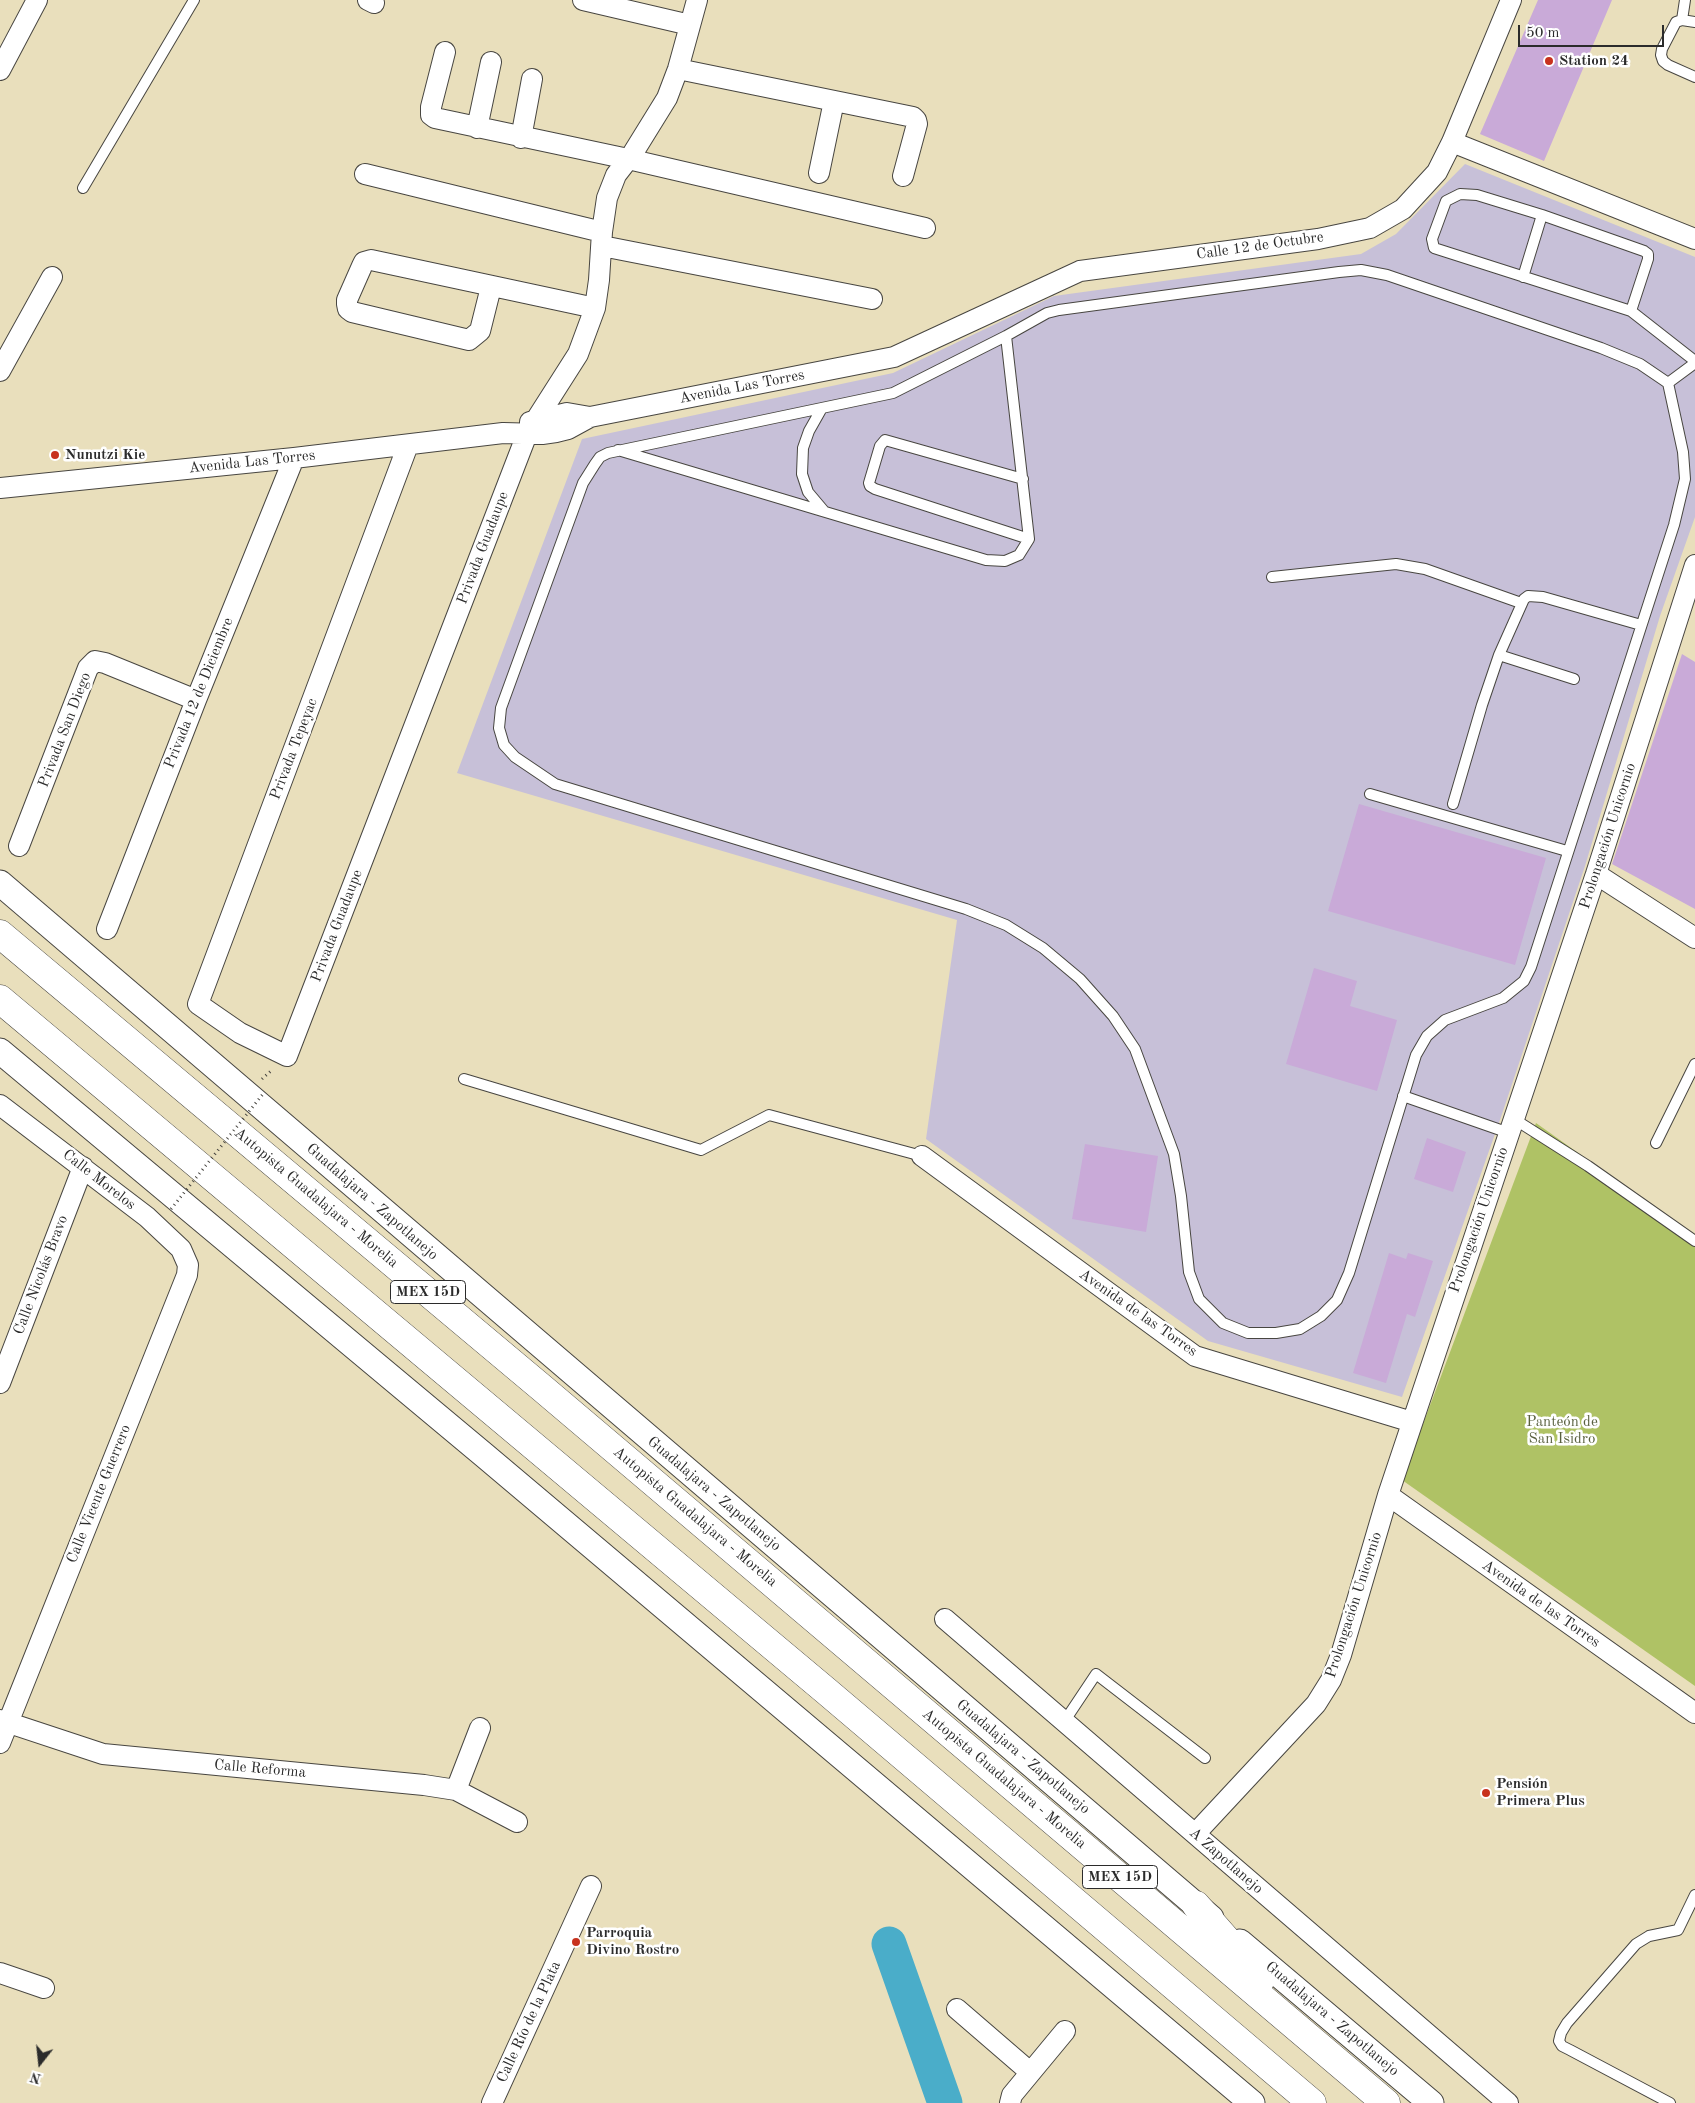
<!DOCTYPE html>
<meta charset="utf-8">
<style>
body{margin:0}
#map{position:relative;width:1695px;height:2103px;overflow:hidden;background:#e9dfbc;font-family:"Old Standard TT",serif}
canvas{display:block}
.north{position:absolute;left:15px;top:2038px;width:50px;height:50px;-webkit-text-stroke:4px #fff;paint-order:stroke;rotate:196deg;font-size:14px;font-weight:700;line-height:20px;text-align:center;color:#2b2b2b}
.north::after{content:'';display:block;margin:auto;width:18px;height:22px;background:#2b2b2b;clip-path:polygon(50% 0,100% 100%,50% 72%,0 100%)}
.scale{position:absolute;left:1518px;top:25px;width:146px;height:22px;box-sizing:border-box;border:2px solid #2b2b2b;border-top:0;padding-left:6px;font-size:15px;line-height:18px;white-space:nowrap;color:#2b2b2b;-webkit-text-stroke:4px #fff;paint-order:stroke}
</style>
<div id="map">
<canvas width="1695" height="2103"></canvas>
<div class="north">N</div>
<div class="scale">50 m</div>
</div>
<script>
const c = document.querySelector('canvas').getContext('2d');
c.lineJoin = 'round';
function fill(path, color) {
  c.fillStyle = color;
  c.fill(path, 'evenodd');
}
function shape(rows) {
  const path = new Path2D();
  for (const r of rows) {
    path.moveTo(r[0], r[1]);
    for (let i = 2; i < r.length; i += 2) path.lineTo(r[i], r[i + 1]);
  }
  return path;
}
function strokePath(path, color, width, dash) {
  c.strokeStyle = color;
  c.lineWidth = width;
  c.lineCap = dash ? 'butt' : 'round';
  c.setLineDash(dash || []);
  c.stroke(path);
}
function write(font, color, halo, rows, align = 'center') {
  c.font = font + ' "Old Standard TT",serif';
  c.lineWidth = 5;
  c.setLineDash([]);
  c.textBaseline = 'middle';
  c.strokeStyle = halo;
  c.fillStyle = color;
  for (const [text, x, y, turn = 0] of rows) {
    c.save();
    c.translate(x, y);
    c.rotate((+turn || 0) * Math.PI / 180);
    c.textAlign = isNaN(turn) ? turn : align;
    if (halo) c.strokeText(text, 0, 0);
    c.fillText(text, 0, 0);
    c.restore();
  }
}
const industrial = shape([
 [1465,164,1695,257,1695,517,1660,616,1585,866,1501,1117,1402,1397,1208,1341,926,1139,957,920,457,773,582,439,893,373,1054,296,1361,254,1396,234]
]);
const green = shape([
 [1536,1123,1695,1236,1695,1686,1402,1480]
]);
const river = shape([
 [889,1944,945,2103]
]);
const building = shape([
 [1538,0,1612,0,1544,161,1480,134],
 [1682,654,1695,662,1695,909,1612,864],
 [1359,804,1546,858,1515,965,1328,911],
 [1314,968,1357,981,1350,1006,1397,1020,1377,1091,1286,1064],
 [1427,1138,1466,1152,1453,1192,1414,1179],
 [1085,1144,1158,1156,1146,1232,1072,1219],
 [1389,1253,1406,1259,1408,1253,1433,1261,1415,1317,1407,1314,1386,1383,1353,1373]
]);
const path = shape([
 [262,1079,273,1069]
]);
const service = shape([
 [1682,20,1685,0],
 [1695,22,1682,20,1676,22,1662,49,1661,55,1663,61,1668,65,1695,77],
 [83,188,194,0],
 [1361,270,1387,275,1601,348,1640,364,1668,383,1683,452,1685,479,1674,525,1531,967,1524,981,1503,998,1445,1020,1427,1036,1416,1055,1349,1273,1337,1300,1321,1316,1300,1329,1276,1333,1248,1333,1223,1323,1199,1299,1189,1272,1181,1196,1174,1154,1135,1049,1113,1016,1080,979,1043,948,1006,925,966,909,555,784,515,757,504,745,499,728,501,708,583,483,595,464,600,457,608,453,893,393,1006,336,1047,313,1059,310,1339,272,1361,270],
 [1523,277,1542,215],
 [1631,311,1648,259,1648,254,1644,251,1542,215,1477,195,1460,194,1446,201,1432,239,1434,248,1631,311,1695,361],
 [1668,383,1695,363],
 [822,408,809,431,803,448,802,474,808,492,824,511],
 [618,450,986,560,1005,561,1019,555,1029,539,1006,336],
 [1023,479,885,440,880,446,869,483,870,486,875,489,1029,539],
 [1272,577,1396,564,1425,569,1521,603],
 [1499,655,1574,679],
 [1370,794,1567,851],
 [1453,804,1482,705,1499,655,1524,599,1528,596,1543,597,1641,625],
 [464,1079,701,1150,769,1115,922,1156],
 [1403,1096,1509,1133],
 [1514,1119,1588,1166,1695,1241],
 [1656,1143,1695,1064],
 [1064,1722,1096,1674,1205,1758],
 [1670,2103,1570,2050,1562,2046,1559,2041,1561,2033,1567,2023,1636,1944,1649,1936,1678,1930,1695,1895]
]);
const minor = shape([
 [368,0,374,3],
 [583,0,690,25],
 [445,52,431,107,431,115,435,118,628,159,925,228],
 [678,69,913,117,916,120,917,124,903,176],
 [0,70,37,0],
 [477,128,491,62],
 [521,138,532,79],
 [1452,142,1695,239],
 [819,173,834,101],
 [365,174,602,232],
 [602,246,872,299],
 [491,287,480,331,469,340,352,312,348,309,347,304,347,300,362,266,364,262,371,260,595,308],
 [0,371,52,277],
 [530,422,567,413,590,417],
 [408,445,198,1004,240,1033,287,1056,527,434,578,354,595,308,599,280,602,232,607,198,616,175,633,153,667,98,678,69,697,0],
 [0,488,294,458,503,433,542,434,556,432,568,429,590,417,894,357,1080,271,1318,239,1370,228,1403,209,1437,172,1452,142,1511,0],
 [19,846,88,668,95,661,105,663,196,700],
 [1596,874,1695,938],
 [107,929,196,700,294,458],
 [0,1105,147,1217,181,1249,188,1265,187,1275,0,1743],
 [922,1156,1195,1356,1412,1422],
 [0,1383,83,1167],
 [1388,1495,1695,1713],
 [945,1619,1508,2103],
 [0,1720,103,1754,424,1785,456,1790,517,1822],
 [456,1790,480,1728],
 [1195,1834,1316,1704,1331,1680,1341,1655,1388,1495,1596,874,1695,565],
 [0,1973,44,1988],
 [957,2009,1030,2072],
 [492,2103,591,1886],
 [1010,2103,1012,2095,1065,2031]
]);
const tertiary = shape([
 [0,883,1211,1918],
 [0,1051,484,1455,1252,2103],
 [1240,1942,1431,2103]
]);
const motorway = shape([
 [0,934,542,1388,1386,2103],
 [0,999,825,1690,1312,2103],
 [1196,1905,1261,1979]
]);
const pathBridge = shape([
 [171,1209,263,1094]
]);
const markers = [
 [1549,61,5,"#c8321e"],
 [55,455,5,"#c8321e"],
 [1486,1793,5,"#c8321e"],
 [576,1942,5,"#c8321e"]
];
const shields = [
 [428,1292,75],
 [1120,1877,75]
];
const shieldNames = [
 ["MEX 15D",428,1292],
 ["MEX 15D",1120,1877]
];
const poiNames = [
 ["Station 24",1559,61],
 ["Nunutzi Kie",65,455],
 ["Pensión",1496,1784],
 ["Primera Plus",1496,1801],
 ["Parroquia",586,1933],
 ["Divino Rostro",586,1950]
];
const streetNames = [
 ["Calle 12 de Octubre",1260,246,-8],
 ["Avenida Las Torres",742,387,-11],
 ["Avenida Las Torres",252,462,-6],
 ["Privada Guadaupe",483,548,-69],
 ["Privada 12 de Diciembre",199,693,-68],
 ["Privada San Diego",65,730,-69],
 ["Privada Tepeyac",294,749,-69],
 ["Prolongación Unicornio",1608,836,-72],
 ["Privada Guadaupe",337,926,-69],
 ["Calle Morelos",99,1180,38],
 ["Autopista Guadalajara - Morelia",316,1198,40],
 ["Guadalajara - Zapotlanejo",372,1202,41],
 ["Prolongación Unicornio",1479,1220,-71],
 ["Calle Nicolás Bravo",41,1275,-69],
 ["Avenida de las Torres",1138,1313,35],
 ["Calle Vicente Guerrero",99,1494,-68],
 ["Guadalajara - Zapotlanejo",714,1494,40],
 ["Autopista Guadalajara - Morelia",695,1517,40],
 ["Avenida de las Torres",1541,1604,35],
 ["Prolongación Unicornio",1354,1605,-72],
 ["Guadalajara - Zapotlanejo",1023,1757,40],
 ["Calle Reforma",260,1769,5],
 ["Autopista Guadalajara - Morelia",1004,1779,40],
 ["A Zapotlanejo",1226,1861,41],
 ["Guadalajara - Zapotlanejo",1332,2019,40],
 ["Calle Río de la Plata",529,2022,-65]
];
const parkNames = [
 ["Panteón de",1562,1422],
 ["San Isidro",1562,1439]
];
fill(industrial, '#c7c0d8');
fill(green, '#afc265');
strokePath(river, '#4aadc9', 35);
fill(building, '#c9aad8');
strokePath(service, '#484641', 12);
strokePath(minor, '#484641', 22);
strokePath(tertiary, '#484641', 27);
strokePath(motorway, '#484641', 29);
strokePath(path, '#484641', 3, [1, 4]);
strokePath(service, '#fff', 10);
strokePath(minor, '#fff', 20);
strokePath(tertiary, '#fff', 25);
strokePath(motorway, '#fff', 28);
strokePath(pathBridge, '#484641', 3, [1, 4]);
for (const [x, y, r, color] of markers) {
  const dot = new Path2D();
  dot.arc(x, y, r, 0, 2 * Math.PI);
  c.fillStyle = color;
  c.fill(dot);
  strokePath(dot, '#fff', 2);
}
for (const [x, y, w] of shields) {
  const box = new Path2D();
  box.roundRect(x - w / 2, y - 11.5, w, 23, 4);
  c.fillStyle = '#fff';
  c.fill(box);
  strokePath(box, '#2b2b2b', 1);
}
write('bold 14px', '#2b2b2b', null, shieldNames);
write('bold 15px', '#2b2b2b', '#fff', poiNames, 'left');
write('15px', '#2b2b2b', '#fff', streetNames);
write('15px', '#59603f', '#fff', parkNames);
</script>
